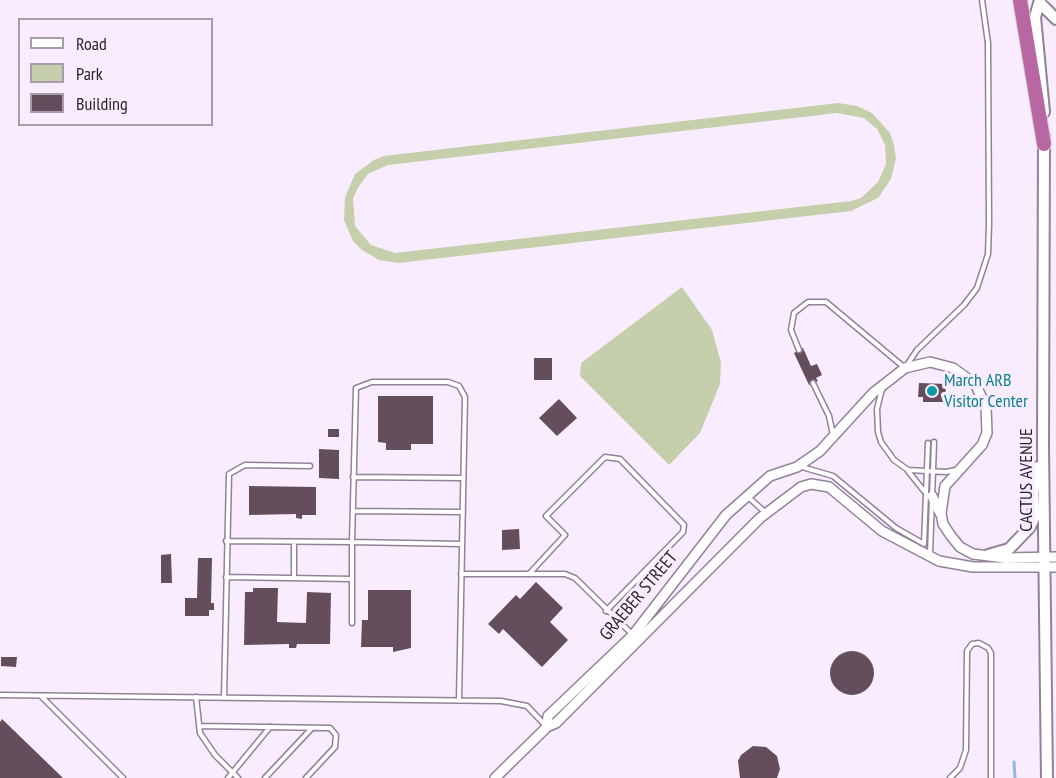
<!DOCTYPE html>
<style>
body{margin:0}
#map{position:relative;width:1056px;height:778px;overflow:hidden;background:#f9ecfe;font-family:"PT Sans Narrow",sans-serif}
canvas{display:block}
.legend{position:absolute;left:18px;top:18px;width:195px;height:108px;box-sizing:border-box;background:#f9ecfe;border:2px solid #a69caa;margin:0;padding:8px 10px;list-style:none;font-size:18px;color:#2a232c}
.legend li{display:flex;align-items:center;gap:12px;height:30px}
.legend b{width:30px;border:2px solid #a69caa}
</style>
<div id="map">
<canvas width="1056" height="778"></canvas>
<ul class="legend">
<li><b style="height:8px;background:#fff"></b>Road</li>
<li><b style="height:16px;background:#c6cfab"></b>Park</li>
<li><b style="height:16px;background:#644e5b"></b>Building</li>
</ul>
</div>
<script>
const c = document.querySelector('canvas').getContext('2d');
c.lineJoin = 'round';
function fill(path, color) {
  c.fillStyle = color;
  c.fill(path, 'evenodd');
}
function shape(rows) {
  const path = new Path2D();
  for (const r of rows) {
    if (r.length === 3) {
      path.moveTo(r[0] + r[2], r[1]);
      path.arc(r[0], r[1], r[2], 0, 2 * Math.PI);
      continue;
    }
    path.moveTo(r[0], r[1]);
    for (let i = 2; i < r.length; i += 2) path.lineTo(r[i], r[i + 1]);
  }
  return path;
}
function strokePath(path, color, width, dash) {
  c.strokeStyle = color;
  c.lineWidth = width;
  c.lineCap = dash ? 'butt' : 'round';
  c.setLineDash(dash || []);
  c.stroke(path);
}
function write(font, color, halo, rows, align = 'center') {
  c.font = font + ' "PT Sans Narrow",sans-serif';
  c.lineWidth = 6;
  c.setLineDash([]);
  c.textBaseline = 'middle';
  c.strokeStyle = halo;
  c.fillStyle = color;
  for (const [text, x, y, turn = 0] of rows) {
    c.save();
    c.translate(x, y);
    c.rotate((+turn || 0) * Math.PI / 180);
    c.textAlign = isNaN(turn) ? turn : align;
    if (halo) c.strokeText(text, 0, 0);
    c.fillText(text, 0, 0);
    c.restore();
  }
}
const green = shape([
 [838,103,857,106,872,113,890,133,894,145,896,158,891,179,878,198,851,211,398,263,379,260,362,250,353,241,344,220,345,197,355,174,374,160,384,156],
 [837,113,864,118,877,129,885,145,886,164,878,182,861,198,851,201,395,253,371,245,355,226,353,198,359,186,368,174,388,165],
 [682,287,712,330,721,363,720,384,700,433,669,465,580,376,581,363]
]);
const stream = shape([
 [1014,762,1015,778]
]);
const building = shape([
 [803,348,811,366,817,364,822,375,816,378,818,381,809,385,794,353],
 [534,358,552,358,552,380,534,380],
 [919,383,946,384,945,402,923,402,923,397,918,397],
 [378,396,433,396,433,444,411,444,411,450,386,450,386,443,378,442],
 [559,399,577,418,557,436,539,418],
 [328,429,339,429,339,437,328,437],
 [319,449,339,450,339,479,319,478],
 [249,486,316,487,316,515,302,515,302,519,296,518,296,514,249,515],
 [519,529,520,549,502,550,502,530],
 [171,554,172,583,161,583,161,555],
 [198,558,212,558,211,603,214,603,214,610,209,610,209,616,185,616,185,598,197,598],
 [536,582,563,608,550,622,568,640,542,667,503,629,499,634,488,624,516,595,520,599],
 [253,588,278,588,277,622,306,623,307,592,331,593,330,644,297,644,296,648,289,648,289,644,244,645,245,592,253,592],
 [368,590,411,590,411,648,393,652,393,647,361,647,362,620,368,620],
 [852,673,22],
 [1,657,17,657,16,667,1,666],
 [2,719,63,778,0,778,0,722],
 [753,746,766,747,777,756,780,769,777,778,740,778,738,761,741,755]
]);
const service = shape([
 [799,350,791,330,794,313,808,302,826,302,905,368,917,350,964,305,977,288,988,254,989,224,988,43,982,0],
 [813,383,829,416,833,435],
 [882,389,877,409,878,432,881,442,894,460,908,470,946,472,956,470],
 [802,467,833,476,896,528,924,544],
 [908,471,924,491],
 [353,477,463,478],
 [747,496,766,513],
 [353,511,463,512],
 [226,541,352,542,356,388,372,382,448,382,459,386,465,397,459,700],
 [924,544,928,443],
 [930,554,934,442],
 [461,574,565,574,575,578,632,634],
 [529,574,565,535,546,516,605,457,620,459,684,525,683,532,606,611],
 [226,577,352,579],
 [294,578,294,542],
 [352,623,352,542,462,544],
 [0,695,501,701,527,706,546,726],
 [41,696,123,778],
 [196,697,200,733,215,755,238,778],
 [224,698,229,474,245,465,310,466],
 [199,726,330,728,336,735,335,747,306,778],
 [228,778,270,727],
 [265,778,312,728],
 [950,778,960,768,966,750,967,651,972,644,979,643,988,648,991,653,991,778]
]);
const tertiary = shape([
 [932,496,940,513],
 [547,727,548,716,633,635,726,515,770,476,797,467,820,451,873,393,905,368,930,362,953,368,975,384,986,406,987,433,982,445,945,486,941,513,943,524,951,536,960,547,973,554,1005,558,1056,557],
 [495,778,547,727,556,723,760,518,801,487,811,484,829,487,882,531,939,561,973,567,1056,567]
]);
const secondary = shape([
 [1040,0,1035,17,1044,112],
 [1040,3,1056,19],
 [1044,136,1043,447,1047,778],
 [988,555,1009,549,1030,527,1034,518,1033,492,1038,467]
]);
const motorway = shape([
 [1020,0,1044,144]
]);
const markers = [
 [932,391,6,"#0f9aa8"]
];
const cultureNames = [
 ["March ARB",944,381],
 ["Visitor Center",944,402]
];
const streetNames = [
 ["CACTUS AVENUE",1027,480,-90],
 ["GRAEBER STREET",639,596,-50]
];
fill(green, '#c6cfab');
strokePath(stream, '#96b5e3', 3);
fill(building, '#644e5b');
strokePath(service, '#928297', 7);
strokePath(tertiary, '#928297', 12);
strokePath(secondary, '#928297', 14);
strokePath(motorway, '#d9d7d9', 16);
strokePath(service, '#fff', 4);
strokePath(tertiary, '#fff', 9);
strokePath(secondary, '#fff', 10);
strokePath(motorway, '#b867a3', 14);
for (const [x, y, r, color] of markers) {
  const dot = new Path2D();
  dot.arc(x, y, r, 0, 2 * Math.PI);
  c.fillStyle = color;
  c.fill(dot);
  strokePath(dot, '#f9ecfe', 2);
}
write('18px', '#0d838f', '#f9ecfe', cultureNames, 'left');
write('18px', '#2a232c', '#f9ecfe', streetNames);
</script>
